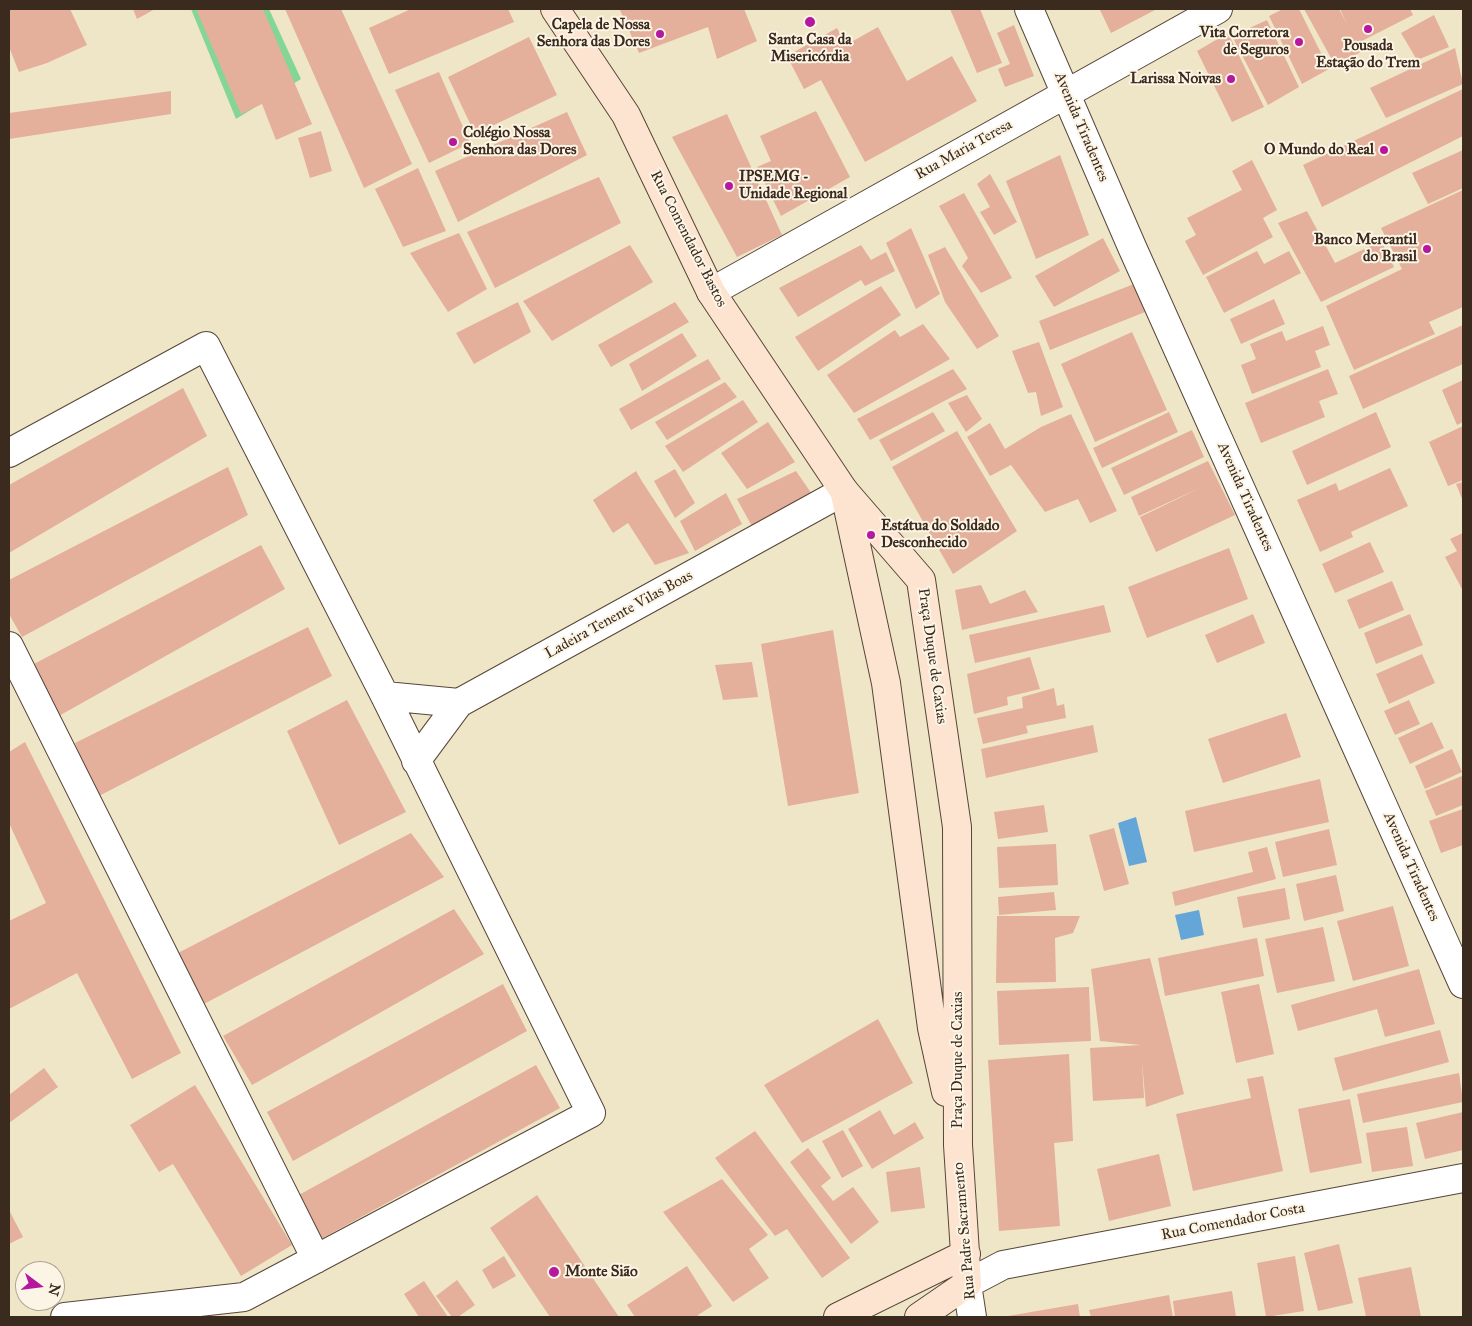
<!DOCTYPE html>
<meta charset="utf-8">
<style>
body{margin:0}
#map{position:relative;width:1472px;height:1326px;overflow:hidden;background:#efe6c8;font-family:"IM FELL Great Primer",serif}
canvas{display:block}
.frame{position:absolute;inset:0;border:10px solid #3b2a1e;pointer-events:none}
.north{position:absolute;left:15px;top:1261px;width:50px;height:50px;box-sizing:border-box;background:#fcf5e5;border:1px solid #afa495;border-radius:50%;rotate:105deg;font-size:14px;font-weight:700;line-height:20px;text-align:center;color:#3b2a1e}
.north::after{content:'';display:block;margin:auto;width:18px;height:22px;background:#b5179e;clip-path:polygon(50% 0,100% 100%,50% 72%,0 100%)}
</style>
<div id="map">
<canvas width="1472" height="1326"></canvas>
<div class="frame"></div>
<div class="north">N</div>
</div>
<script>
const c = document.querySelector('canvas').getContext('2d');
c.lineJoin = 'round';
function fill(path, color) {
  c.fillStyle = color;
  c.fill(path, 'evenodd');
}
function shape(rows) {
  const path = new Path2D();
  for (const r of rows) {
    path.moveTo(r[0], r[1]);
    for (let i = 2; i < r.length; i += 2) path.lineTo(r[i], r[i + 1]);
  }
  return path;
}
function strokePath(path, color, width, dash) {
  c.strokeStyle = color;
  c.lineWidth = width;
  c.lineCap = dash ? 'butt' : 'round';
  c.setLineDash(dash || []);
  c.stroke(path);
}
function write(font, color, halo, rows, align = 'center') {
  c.font = font + ' "IM FELL Great Primer",serif';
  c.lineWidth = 4;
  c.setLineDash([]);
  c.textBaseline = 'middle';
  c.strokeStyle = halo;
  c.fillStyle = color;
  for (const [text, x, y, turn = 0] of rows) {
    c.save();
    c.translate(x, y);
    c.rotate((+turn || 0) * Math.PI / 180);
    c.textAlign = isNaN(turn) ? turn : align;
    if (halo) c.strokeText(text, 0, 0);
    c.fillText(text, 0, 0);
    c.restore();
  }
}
const green = shape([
 [191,9,269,9,301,79,236,119]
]);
const water = shape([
 [1136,817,1147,862,1129,866,1118,823],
 [1199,910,1204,935,1181,940,1175,915]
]);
const building = shape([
 [9,9,70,9,87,45,47,63,19,72,9,47],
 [133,9,155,9,137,19],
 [196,9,263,9,312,124,276,140,262,104,241,114],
 [285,9,341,9,412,164,364,188],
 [411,9,508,9,514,22,389,74,369,28],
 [624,9,744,9,757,41,717,59,708,27,639,53,620,10],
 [950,9,980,9,1002,63,977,73],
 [1102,9,1154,9,1155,10,1111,33,1100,10],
 [1283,9,1299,9,1329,69,1302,84,1269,16],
 [1304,9,1339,9,1347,24,1340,9,1410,9,1413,15,1358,43,1362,51,1336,67],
 [1434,15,1449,47,1417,60,1401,33],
 [1267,20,1299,87,1268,105,1232,36],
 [1014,25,1034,76,1005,87,998,69,1010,64,997,33],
 [878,27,907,81,952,56,977,101,865,162,821,80,804,89,787,56,837,28,846,45],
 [1228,33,1264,107,1232,122,1197,51],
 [529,37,557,95,475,134,448,77],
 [1455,48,1463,84,1386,118,1370,88],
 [439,72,470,143,429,163,395,90],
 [1463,89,1463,136,1322,207,1303,165],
 [171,91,171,114,9,139,9,113],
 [816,111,850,177,781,216,757,167,771,161,760,136],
 [567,112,587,155,458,222,435,171],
 [727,114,782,235,737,257,672,137],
 [321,131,332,171,310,178,298,138],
 [1463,150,1463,188,1428,204,1412,173],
 [1060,155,1089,235,1036,259,1006,181],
 [1252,160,1277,210,1263,218,1273,237,1203,275,1185,241,1196,235,1187,218,1242,190,1232,171],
 [418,168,446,231,403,247,375,189],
 [990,174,1017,222,994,235,980,212,990,207,977,184],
 [599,177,621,223,495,288,467,232],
 [1463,190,1463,307,1429,322,1435,334,1354,370,1326,306,1402,269,1381,228],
 [964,193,1012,278,981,293,962,266,968,258,939,206],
 [1307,211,1335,263,1381,241,1394,267,1321,302,1278,223],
 [911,228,940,294,916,309,886,243],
 [459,233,487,289,448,312,410,253],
 [1103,238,1120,271,1054,307,1035,276],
 [630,245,653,282,552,341,523,301],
 [861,245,871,260,886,252,895,271,865,286,861,280,798,317,779,288],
 [945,247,999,336,977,349,945,302,928,255],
 [1257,251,1264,264,1289,251,1301,273,1224,313,1206,277],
 [1134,284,1145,312,1050,350,1039,321],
 [881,286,901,315,818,371,795,337],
 [1274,299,1285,324,1241,344,1230,319],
 [518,302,531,332,474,364,456,333],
 [675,302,689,322,611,367,598,345],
 [923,324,950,359,854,413,827,375,895,330,900,337],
 [1463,325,1463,364,1363,409,1349,376],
 [1323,326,1330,345,1315,351,1321,367,1252,394,1241,365,1256,359,1250,344,1282,331,1286,341],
 [1132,332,1167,410,1095,442,1061,364],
 [682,333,697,356,642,391,629,364],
 [1039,342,1063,407,1041,416,1036,392,1028,393,1012,351],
 [708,359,721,379,631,430,619,409],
 [953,369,967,389,870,440,857,419],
 [1328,369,1338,394,1319,401,1325,417,1261,443,1245,403],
 [1463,380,1463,422,1457,425,1442,390],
 [725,382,737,397,667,440,655,422],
 [183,388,207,436,9,553,9,485],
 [967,395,982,419,966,432,948,403],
 [743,400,758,422,683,472,665,446],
 [933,412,945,431,891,461,879,440],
 [1169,412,1178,432,1102,468,1093,448],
 [1376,412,1391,447,1307,485,1292,451],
 [1071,414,1117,511,1090,523,1078,499,1045,512,1011,465,990,476,967,437,990,423,1005,449,1041,427],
 [768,422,795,462,747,489,721,453],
 [1463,426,1463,480,1448,486,1429,442],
 [1192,430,1204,457,1124,495,1111,468],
 [957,431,1017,531,953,574,892,467],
 [1208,461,1235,515,1156,552,1140,517,1204,486,1139,516,1131,497],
 [228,467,248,515,22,637,9,614,9,580],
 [1390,468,1408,506,1351,532,1353,537,1320,552,1297,500,1336,483,1339,491],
 [675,469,695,503,675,518,654,481],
 [636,471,643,483,689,553,655,565,628,523,613,533,593,500],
 [796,471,814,497,754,530,737,499],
 [1463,482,1463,501,1456,484],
 [726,493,742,524,695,551,680,521],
 [1463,533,1463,591,1445,557,1457,551,1450,539],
 [1370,542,1384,572,1335,593,1322,564],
 [261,545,285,589,57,717,32,665],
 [1229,548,1248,599,1147,638,1128,587],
 [1392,581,1404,610,1359,629,1347,600],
 [981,585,990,604,1025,590,1038,612,962,630,955,590],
 [1104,605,1111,632,975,663,969,635],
 [1253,614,1265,643,1217,663,1205,635],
 [1410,614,1423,645,1376,664,1364,633],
 [308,627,332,676,95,798,75,743],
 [833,630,859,793,788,806,761,644],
 [1422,654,1435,683,1389,704,1376,674],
 [1030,657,1040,689,1007,697,1008,705,974,714,967,674],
 [752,662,758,697,723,700,715,665],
 [1054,688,1057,706,1064,704,1066,718,1026,726,1028,733,983,744,977,718,1023,708,1022,697],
 [347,700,406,812,339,845,287,731],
 [1409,700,1420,724,1395,735,1384,711],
 [1286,713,1301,757,1223,783,1208,739],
 [1432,722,1444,748,1410,764,1398,738],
 [1093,725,1098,752,986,778,981,749],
 [25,742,181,1053,132,1079,77,973,9,1009,9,921,46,903,9,823,9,752],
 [1452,749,1462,772,1425,789,1415,766],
 [1462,776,1463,805,1436,816,1425,791],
 [1320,779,1329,822,1194,852,1185,811],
 [1044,805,1048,832,998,839,994,812],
 [1463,809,1463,845,1441,853,1429,821],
 [1114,828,1129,884,1104,891,1089,835],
 [1329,829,1337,865,1283,877,1275,842],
 [411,833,444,877,202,1005,176,954],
 [1056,844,1058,885,999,888,997,847],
 [1267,847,1276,879,1175,906,1172,892,1253,872,1248,852],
 [1336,875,1344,911,1304,921,1296,884],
 [1285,888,1290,919,1243,928,1237,897],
 [1054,892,1056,910,999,915,998,897],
 [1393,906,1409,966,1353,981,1337,921],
 [454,909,484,954,252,1085,223,1036],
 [997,916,1080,916,1073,933,1055,938,1056,982,996,983],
 [1323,927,1335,981,1277,993,1265,939],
 [1257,938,1264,976,1165,996,1158,958],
 [1150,958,1184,1094,1146,1107,1142,1061,1144,1098,1093,1101,1090,1048,1141,1045,1100,1041,1091,969],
 [1419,969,1435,1024,1385,1037,1377,1009,1298,1031,1291,1005],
 [503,984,527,1031,293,1161,267,1112],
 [1259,984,1274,1054,1236,1063,1221,992],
 [1089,987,1091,1041,999,1045,997,991],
 [878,1019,913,1083,802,1143,764,1085],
 [1440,1030,1449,1062,1343,1091,1334,1058],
 [1069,1054,1073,1141,1054,1143,1060,1226,999,1231,988,1060],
 [536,1065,560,1108,321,1239,297,1196],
 [44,1068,58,1087,9,1123,9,1095],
 [1459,1073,1463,1102,1363,1123,1357,1094],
 [1263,1076,1283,1171,1193,1191,1176,1114,1251,1098,1247,1079],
 [195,1085,292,1245,241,1276,173,1164,159,1172,130,1125],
 [1350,1099,1362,1163,1310,1173,1298,1109],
 [880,1110,894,1135,915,1122,924,1138,872,1169,848,1129],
 [1463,1112,1463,1150,1425,1159,1416,1123],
 [1407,1127,1413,1166,1372,1172,1366,1133],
 [843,1130,863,1166,842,1178,822,1141],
 [755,1131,850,1258,822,1278,787,1229,775,1236,715,1158],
 [808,1148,831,1178,821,1186,833,1201,853,1187,879,1222,851,1244,790,1162],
 [1159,1154,1171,1206,1109,1221,1097,1169],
 [920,1167,925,1208,891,1212,886,1172],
 [722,1179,768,1235,749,1249,769,1278,733,1302,663,1212],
 [537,1195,619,1317,550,1317,490,1228],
 [9,1210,23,1237,9,1244],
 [1339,1244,1353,1303,1318,1311,1304,1253],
 [504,1256,516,1276,493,1289,482,1270],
 [1295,1256,1304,1311,1266,1317,1257,1263],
 [687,1266,712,1306,698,1315,699,1317,635,1317,627,1305],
 [1411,1267,1421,1317,1366,1317,1358,1278],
 [457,1280,475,1305,458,1317,452,1317,436,1296],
 [424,1281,448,1317,419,1317,404,1294],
 [1232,1291,1236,1317,1175,1317,1173,1301],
 [1169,1295,1173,1317,1091,1317,1089,1310],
 [1078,1304,1080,1317,1008,1317,1008,1316]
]);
const street = shape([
 [1029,9,1132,247,1463,984],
 [711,292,1218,9],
 [9,453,206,346,385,696,591,1113,244,1297,65,1317],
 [9,646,316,1259],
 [385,696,459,703,844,491],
 [416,761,459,703],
 [972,1317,967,1284,1003,1265,1463,1178]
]);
const secondary = shape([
 [555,9,626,115,711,292,844,491,921,580,957,827,958,1145,967,1284,919,1317],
 [845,494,886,683,932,1028,946,1092],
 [838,1317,966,1254]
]);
const markers = [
 [810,22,6,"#b5179e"],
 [1368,29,5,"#b5179e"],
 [660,34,5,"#b5179e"],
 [1299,42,5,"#b5179e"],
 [1231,79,5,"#b5179e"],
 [453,142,5,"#b5179e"],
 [1384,150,5,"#b5179e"],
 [729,186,5,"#b5179e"],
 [1427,249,5,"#b5179e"],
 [871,535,5,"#b5179e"],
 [554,1272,6,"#b5179e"]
];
const poiNames = [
 ["Capela de Nossa",650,25],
 ["Senhora das Dores",650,42],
 ["Vita Corretora",1289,33],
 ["de Seguros",1289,50],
 ["Santa Casa da",810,40,"center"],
 ["Misericórdia",810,57,"center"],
 ["Pousada",1368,46,"center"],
 ["Estação do Trem",1368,63,"center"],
 ["Larissa Noivas",1221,79],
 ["Colégio Nossa",463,133,"left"],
 ["Senhora das Dores",463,150,"left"],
 ["O Mundo do Real",1374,150],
 ["IPSEMG -",739,177,"left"],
 ["Unidade Regional",739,194,"left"],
 ["Banco Mercantil",1417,240],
 ["do Brasil",1417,257],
 ["Estátua do Soldado",881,526,"left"],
 ["Desconhecido",881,543,"left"],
 ["Monte Sião",565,1272,"left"]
];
const streetNames = [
 ["Avenida Tiradentes",1081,127,67],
 ["Rua Maria Teresa",964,150,-29],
 ["Rua Comendador Bastos",688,239,63],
 ["Avenida Tiradentes",1245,497,66],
 ["Ladeira Tenente Vilas Boas",619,615,-29],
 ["Praça Duque de Caxias",932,656,82],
 ["Avenida Tiradentes",1411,867,66],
 ["Praça Duque de Caxias",958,1060,-90],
 ["Rua Comendador Costa",1233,1222,-11],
 ["Rua Padre Sacramento",965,1231,-95]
];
fill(green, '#84d697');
fill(water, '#65a6d9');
fill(building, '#e4af9b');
strokePath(street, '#564638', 30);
strokePath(secondary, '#564638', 30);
strokePath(street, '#fff', 28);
strokePath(secondary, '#fde4d1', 28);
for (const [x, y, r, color] of markers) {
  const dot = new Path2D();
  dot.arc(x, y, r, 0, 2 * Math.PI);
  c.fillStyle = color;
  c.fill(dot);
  strokePath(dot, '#fcf5e5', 2);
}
write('bold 15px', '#3b2a1e', '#fcf5e5', poiNames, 'right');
write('15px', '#3b2a1e', '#fcf5e5', streetNames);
</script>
